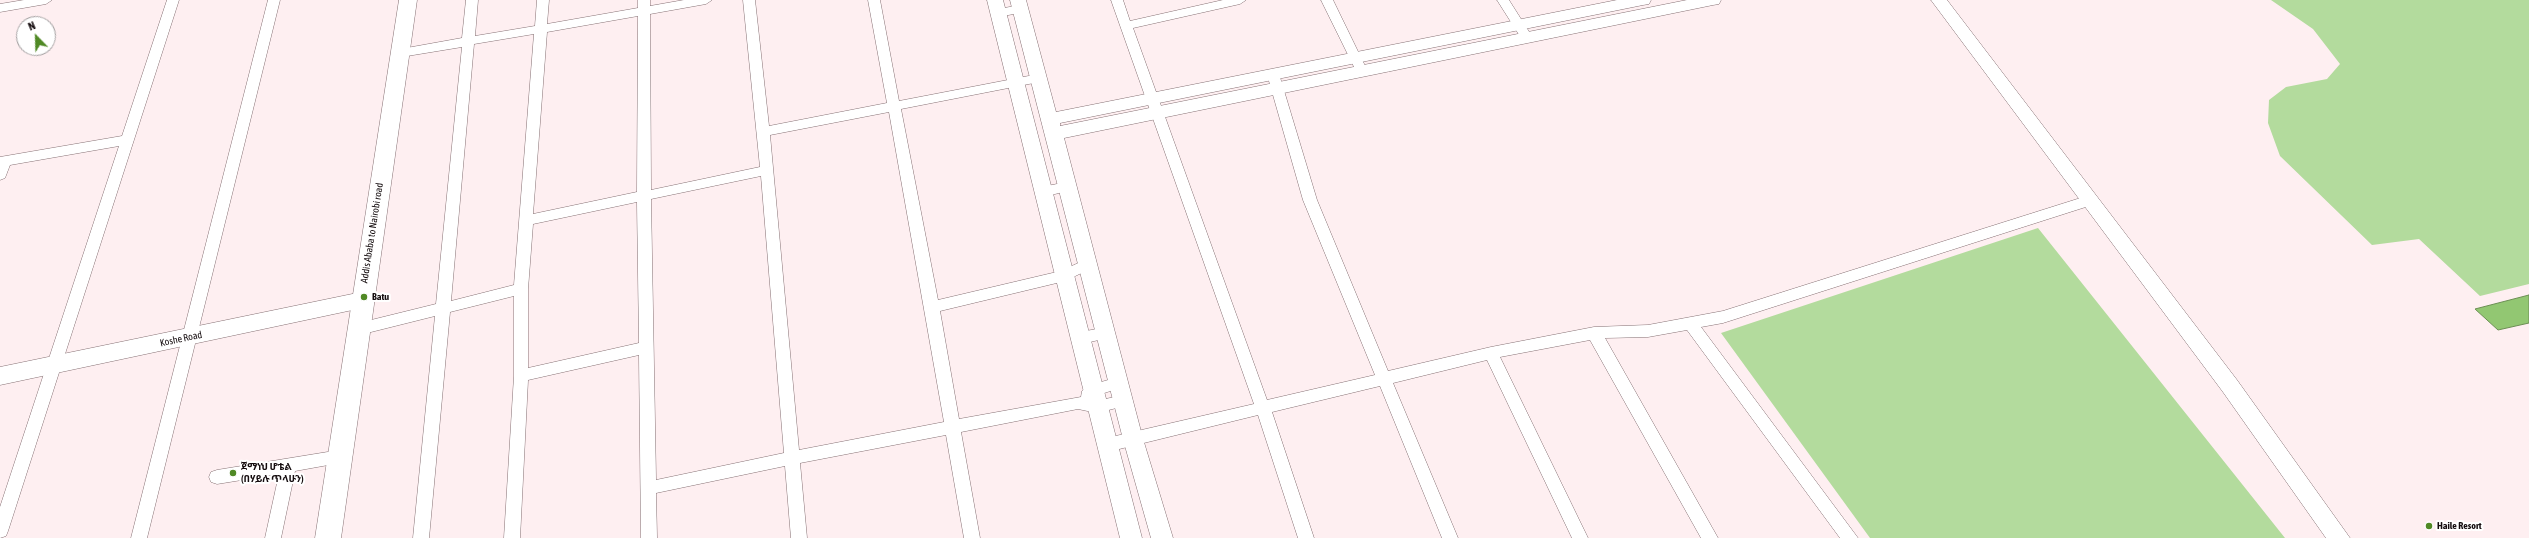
<!DOCTYPE html>
<meta charset="utf-8">
<style>
body{margin:0}
#map{position:relative;width:2529px;height:538px;overflow:hidden;background:#feeff1;font-family:"Asap Condensed",sans-serif}
canvas{display:block}
.north{position:absolute;left:16px;top:16px;width:40px;height:40px;box-sizing:border-box;background:#fff;border:1px solid #a19e9f;border-radius:50%;rotate:337deg;font-size:11px;font-weight:700;line-height:16px;text-align:center;color:#150d0f}
.north::after{content:'';display:block;margin:auto;width:14px;height:18px;background:#508925;clip-path:polygon(50% 0,100% 100%,50% 72%,0 100%)}
</style>
<div id="map">
<canvas width="2529" height="538"></canvas>
<div class="north">N</div>
</div>
<script>
const c = document.querySelector('canvas').getContext('2d');
c.lineJoin = 'round';
function fill(path, color) {
  c.fillStyle = color;
  c.fill(path, 'evenodd');
}
function shape(rows) {
  const path = new Path2D();
  for (const r of rows) {
    path.moveTo(r[0], r[1]);
    for (let i = 2; i < r.length; i += 2) path.lineTo(r[i], r[i + 1]);
  }
  return path;
}
function strokePath(path, color, width, dash) {
  c.strokeStyle = color;
  c.lineWidth = width;
  c.lineCap = dash ? 'butt' : 'round';
  c.setLineDash(dash || []);
  c.stroke(path);
}
function write(font, color, halo, rows, align = 'center') {
  c.font = font + ' "Asap Condensed","Noto Sans Ethiopic",sans-serif';
  c.lineWidth = 4;
  c.setLineDash([]);
  c.textBaseline = 'middle';
  c.strokeStyle = halo;
  c.fillStyle = color;
  for (const [text, x, y, turn = 0] of rows) {
    c.save();
    c.translate(x, y);
    c.rotate((+turn || 0) * Math.PI / 180);
    c.textAlign = isNaN(turn) ? turn : align;
    if (halo) c.strokeText(text, 0, 0);
    c.fillText(text, 0, 0);
    c.restore();
  }
}
const green = shape([
 [2271,0,2529,0,2529,284,2480,296,2419,239,2372,245,2280,156,2268,123,2269,100,2286,87,2327,79,2340,64,2313,29],
 [2038,228,2285,538,1870,538,1721,333]
]);
const water = shape([
 [2529,295,2529,323,2498,330,2475,309,2529,295]
]);
const street = shape([
 [24,0,52,0,46,4,0,12,0,4,24,0],
 [167,0,179,0,8,531,6,536,0,538,0,507,119,146,10,165,5,178,0,180,0,157,122,136,167,0],
 [268,0,280,0,147,538,131,538,268,0],
 [466,0,478,0,475,36,535,26,537,0,549,0,547,24,638,8,638,0,650,0,650,6,684,0,712,0,706,4,650,14,651,190,760,167,743,0,755,0,769,126,887,103,868,0,880,0,899,101,1039,74,1043,75,1045,78,1043,81,1039,82,901,109,938,300,1061,271,1087,259,1092,260,1094,264,1092,268,1065,281,940,311,959,419,1081,397,1082,391,1088,386,1118,377,1123,379,1125,383,1123,387,1098,395,1092,400,1097,401,1123,395,1128,397,1131,401,1128,405,1097,413,1078,409,961,432,980,538,964,538,946,435,800,463,807,538,791,538,785,466,656,493,657,538,641,538,639,355,528,380,520,538,504,538,514,376,514,296,450,312,429,538,413,538,435,316,359,335,354,333,352,329,354,325,359,323,436,304,462,47,401,57,395,53,401,49,462,38,466,0],
 [638,16,637,192,533,214,547,32,638,16],
 [534,34,514,285,451,301,474,44,534,34],
 [889,112,944,422,799,450,770,135,889,112],
 [761,176,784,453,656,480,651,199,761,176],
 [637,202,639,343,528,368,528,289,533,224,637,202],
 [1111,0,1123,0,1130,21,1223,0,1246,0,1240,4,1133,28,1267,400,1375,375,1303,200,1267,74,1273,70,1279,74,1317,200,1388,371,1491,347,1594,327,1648,325,1723,311,2090,195,2097,200,2095,204,1723,323,1701,327,1858,538,1840,538,1687,330,1648,337,1605,338,1718,538,1701,538,1590,340,1500,357,1588,538,1572,538,1487,360,1393,383,1458,538,1442,538,1380,386,1272,412,1314,538,1298,538,1258,415,1107,452,1102,450,1099,445,1102,440,1107,438,1254,404,1111,0],
 [1321,0,1333,0,1368,72,1366,75,1358,75,1321,0],
 [1497,0,1509,0,1533,38,1531,41,1523,41,1497,0],
 [1020,5,1026,9,1024,12,998,17,992,13,994,10,1020,5],
 [1067,182,1072,184,1074,187,1072,190,1042,197,1035,192,1037,188,1067,182],
 [1107,327,1112,329,1114,333,1112,337,1081,344,1076,342,1074,338,1076,334,1081,332,1107,327],
 [340,450,345,452,348,457,345,462,295,471,281,538,265,538,279,474,217,484,211,482,209,477,211,472,217,470,340,450]
]);
const secondary = shape([
 [987,0,1003,0,1142,538,1120,538,987,0],
 [1010,0,1026,0,1056,112,1617,0,1651,0,1649,4,1643,5,1060,123,1060,126,1687,0,1721,0,1719,4,1713,5,1064,138,1143,439,1173,538,1151,538,1123,439,1010,0],
 [1931,0,1947,0,2237,380,2350,538,2326,538,2223,392,1931,0]
]);
const primary = shape([
 [362,292,370,294,373,300,370,306,362,308,0,385,0,367,362,292]
]);
const highway = shape([
 [399,0,417,0,341,538,315,538,399,0]
]);
const markers = [
 [364,297,4,"#508925"],
 [233,473,4,"#508925"],
 [2429,526,4,"#508925"]
];
const streetNames = [
 ["Addis Ababa to Nairobi road",372,233,-81],
 ["Koshe Road",181,339,-12]
];
const poiNames = [
 ["Batu",372,297],
 ["ጀማነህ ሆቴል",241,467],
 ["(በሃይሉ ጥላሁን)",241,479],
 ["Haile Resort",2437,526]
];
fill(green, '#b3db9d');
fill(water, '#92c772');
strokePath(water, '#6c8f54', 1);
strokePath(street, '#867174', 1);
strokePath(secondary, '#867174', 1);
strokePath(primary, '#867174', 1);
strokePath(highway, '#867174', 1);
fill(street, '#fff');
fill(secondary, '#fff');
fill(primary, '#fff');
fill(highway, '#fff');
for (const [x, y, r, color] of markers) {
  const dot = new Path2D();
  dot.arc(x, y, r, 0, 2 * Math.PI);
  c.fillStyle = color;
  c.fill(dot);
  strokePath(dot, '#fff', 1.5);
}
write('10px', '#150d0f', '#fff', streetNames);
write('bold 10px', '#150d0f', '#fff', poiNames, 'left');
</script>
